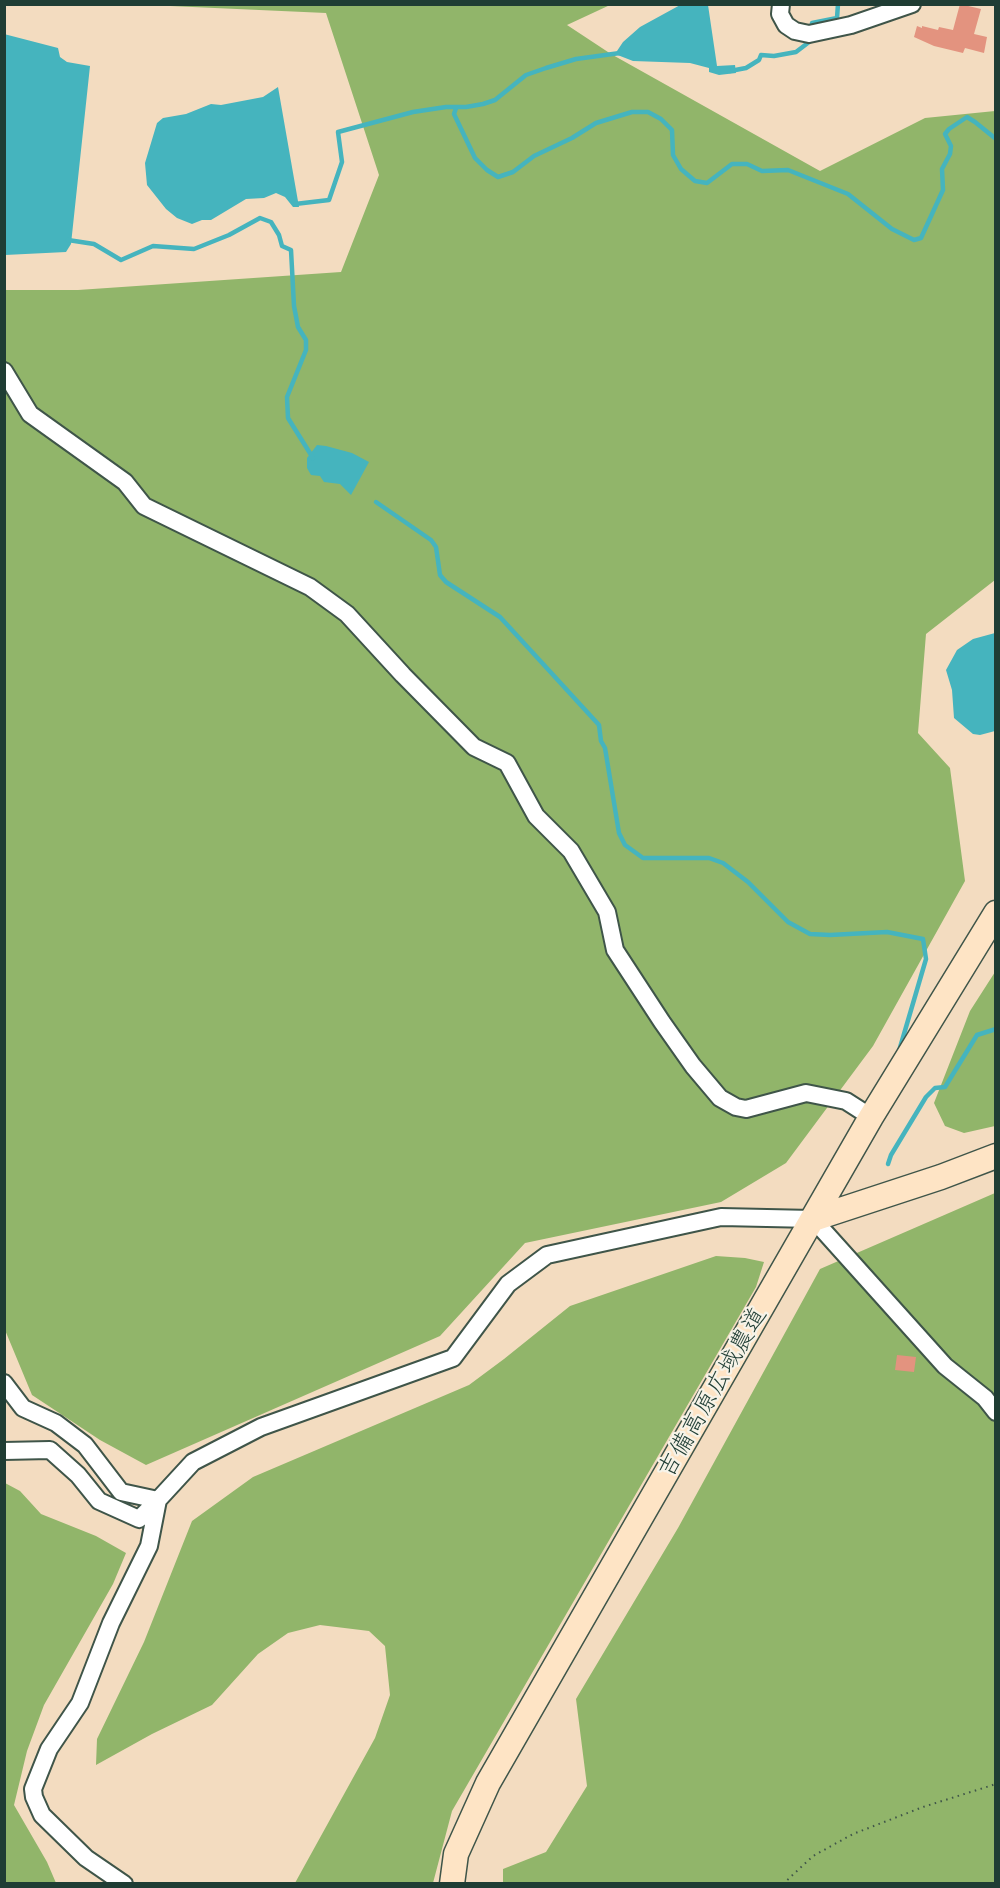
<!DOCTYPE html>
<meta charset="utf-8">
<style>
body{margin:0}
#map{position:relative;width:1000px;height:1888px;overflow:hidden;background:#f3dcc0;font-family:Caveat,sans-serif}
canvas{display:block}
.frame{position:absolute;inset:0;border:6px solid #1f3d34;pointer-events:none}
</style>
<div id="map">
<canvas width="1000" height="1888"></canvas>
<div class="frame"></div>
</div>
<script>
const c = document.querySelector('canvas').getContext('2d');
c.lineJoin = 'round';
function fill(path, color) {
  c.fillStyle = color;
  c.fill(path, 'evenodd');
}
function shape(rows) {
  const path = new Path2D();
  for (const r of rows) {
    path.moveTo(r[0], r[1]);
    for (let i = 2; i < r.length; i += 2) path.lineTo(r[i], r[i + 1]);
  }
  return path;
}
function strokePath(path, color, width, dash) {
  c.strokeStyle = color;
  c.lineWidth = width;
  c.lineCap = dash ? 'butt' : 'round';
  c.setLineDash(dash || []);
  c.stroke(path);
}
function write(font, color, halo, rows, align = 'center') {
  c.font = font + ' Caveat,"Klee One",sans-serif';
  c.lineWidth = 4.5;
  c.setLineDash([]);
  c.textBaseline = 'middle';
  c.strokeStyle = halo;
  c.fillStyle = color;
  for (const [text, x, y, turn = 0] of rows) {
    c.save();
    c.translate(x, y);
    c.rotate((+turn || 0) * Math.PI / 180);
    c.textAlign = isNaN(turn) ? turn : align;
    if (halo) c.strokeText(text, 0, 0);
    c.fillText(text, 0, 0);
    c.restore();
  }
}
const forest = shape([
 [148,5,610,5,567,25,611,54,820,171,925,118,995,111,995,580,926,634,918,733,950,768,965,881,873,1046,786,1163,721,1202,525,1243,440,1336,146,1465,100,1440,32,1395,5,1330,4,290,78,290,341,272,379,175,326,13],
 [995,972,995,1126,964,1133,945,1126,934,1103,970,1011],
 [995,1193,995,1883,503,1884,503,1869,546,1852,587,1786,576,1699,678,1528,820,1269],
 [716,1256,745,1258,764,1262,756,1287,452,1811,433,1883,295,1883,375,1738,390,1695,385,1646,369,1631,320,1625,288,1633,258,1654,212,1705,152,1734,96,1765,97,1739,144,1642,192,1521,253,1477,469,1385,504,1359,570,1306],
 [5,1483,20,1491,41,1514,96,1536,126,1553,113,1584,44,1705,27,1751,14,1805,47,1862,56,1883,5,1883]
]);
const water = shape([
 [682,4,708,5,717,66,735,65,736,73,719,75,709,72,709,68,690,63,633,61,615,54,623,42,640,27],
 [4,34,58,48,60,57,67,62,90,66,71,244,66,252,5,255],
 [278,87,299,207,293,207,285,197,276,193,264,198,246,199,211,220,202,220,192,224,177,218,166,209,147,185,145,163,157,123,163,118,186,114,211,104,221,105,263,97],
 [317,445,326,446,352,453,369,462,351,495,340,484,324,482,320,476,311,475,307,468,307,458],
 [995,633,995,731,980,735,973,734,954,718,952,690,946,670,957,650,973,639]
]);
const stream = shape([
 [812,31,812,23,837,18,838,4],
 [730,71,746,68,759,60,761,55,774,56,796,52,813,39],
 [456,108,454,114,475,158,487,170,498,177,513,172,534,156,572,138,596,123,632,112,648,112,661,119,672,130,673,155,681,169,695,181,707,183,732,164,747,164,762,171,788,170,848,194,892,229,914,240,921,238,943,190,942,169,950,154,951,146,945,134,949,129,967,117,975,122,996,139],
 [295,204,329,200,342,162,338,132,413,112,446,107,466,107,483,104,495,100,526,75,546,68,576,59,620,53],
 [68,240,94,244,121,260,153,246,194,249,229,235,260,218,271,222,279,235,282,246,291,250,294,306,298,327,306,340,306,350,287,397,288,418,313,458],
 [376,502,431,540,436,547,440,575,446,582,500,617,599,725,601,741,605,748,619,833,625,845,643,858,709,858,723,863,748,882,788,922,810,934,830,935,887,932,923,939,926,959,899,1051],
 [888,1164,891,1155,926,1097,935,1088,945,1087,977,1035,996,1029]
]);
const building = shape([
 [960,4,981,9,974,34,987,37,984,53,965,48,963,53,934,46,914,37,917,26,922,28,922,26,938,30,939,27,953,30],
 [897,1355,916,1357,914,1372,895,1370]
]);
const path = shape([
 [783,1884,813,1856,853,1834,923,1807,996,1784]
]);
const street = shape([
 [781,4,780,14,786,25,795,31,809,34,851,25,912,4],
 [4,371,30,414,125,482,144,506,310,587,347,614,403,675,474,747,507,763,536,816,571,851,607,912,615,950,662,1022,693,1066,720,1098,736,1107,746,1109,806,1093,846,1101,871,1117],
 [4,1383,23,1408,56,1423,85,1445,121,1492,158,1500,193,1462,261,1427,453,1358,508,1284,547,1255,721,1217,813,1219,945,1366,985,1398,996,1412],
 [4,1451,50,1450,78,1475,99,1501,139,1519,158,1500],
 [124,1884,86,1858,42,1815,34,1797,33,1789,49,1749,80,1703,111,1623,149,1546,158,1500]
]);
const secondary = shape([
 [813,1219,941,1177,996,1156],
 [452,1884,456,1854,488,1783,871,1117,996,913]
]);
const streetNames = [
 ["吉備高原広域農道",713,1393,-60]
];
fill(forest, '#91b56a');
fill(water, '#45b4be');
strokePath(stream, '#45b4be', 4.5);
fill(building, '#e3937f');
strokePath(street, '#3f5549', 20);
strokePath(secondary, '#3f5549', 27);
strokePath(path, '#3f5549', 2, [1.5, 4.5]);
strokePath(street, '#fff', 16);
strokePath(secondary, '#fee4c5', 24);
write('24px', '#1f3d34', '#f7f3e8', streetNames);
</script>
